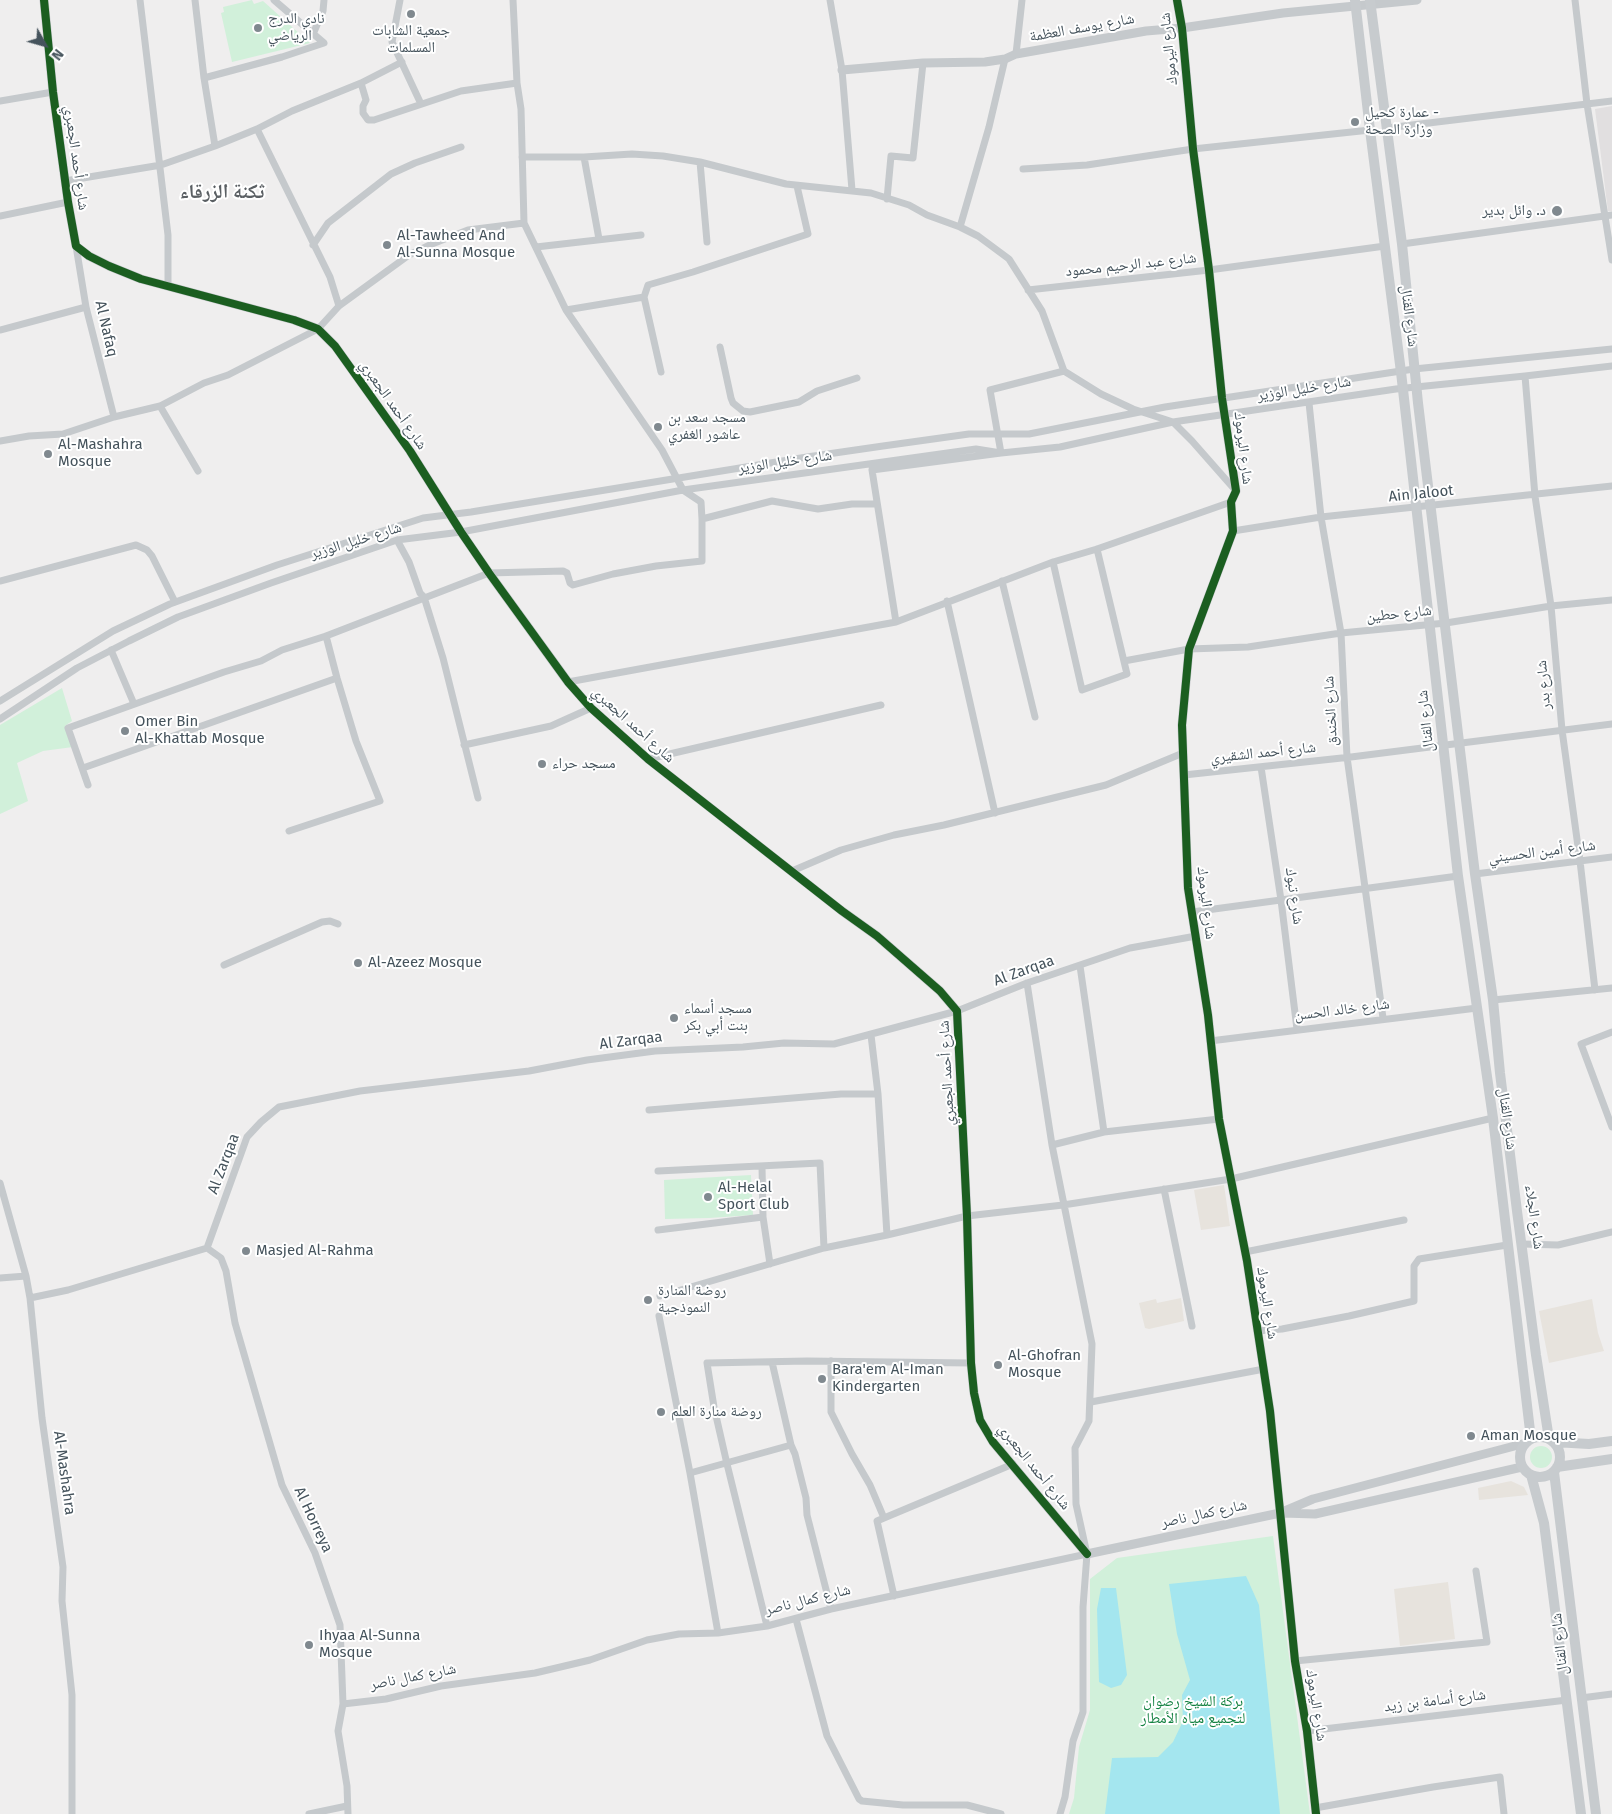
<!DOCTYPE html>
<meta charset="utf-8">
<style>
body{margin:0}
#map{position:relative;width:1612px;height:1814px;overflow:hidden;background:#efeeee;font-family:"Fira Sans",sans-serif}
canvas{display:block}
.north{position:absolute;left:20px;top:20px;width:50px;height:50px;-webkit-text-stroke:4px #fff;paint-order:stroke;rotate:128deg;font-size:14px;font-weight:700;line-height:20px;text-align:center;color:#45535c}
.north::after{content:'';display:block;margin:auto;width:18px;height:22px;background:#45535c;clip-path:polygon(50% 0,100% 100%,50% 72%,0 100%)}
</style>
<div id="map">
<canvas width="1612" height="1814"></canvas>
<div class="north">N</div>
</div>
<script>
const c = document.querySelector('canvas').getContext('2d');
c.lineJoin = 'round';
function fill(path, color) {
  c.fillStyle = color;
  c.fill(path, 'evenodd');
}
function shape(rows) {
  const path = new Path2D();
  for (const r of rows) {
    if (r.length === 3) {
      path.moveTo(r[0] + r[2], r[1]);
      path.arc(r[0], r[1], r[2], 0, 2 * Math.PI);
      continue;
    }
    path.moveTo(r[0], r[1]);
    for (let i = 2; i < r.length; i += 2) path.lineTo(r[i], r[i + 1]);
  }
  return path;
}
function strokePath(path, color, width, dash) {
  c.strokeStyle = color;
  c.lineWidth = width;
  c.lineCap = dash ? 'butt' : 'round';
  c.setLineDash(dash || []);
  c.stroke(path);
}
function write(font, color, halo, rows, align = 'center') {
  c.font = font + ' "Fira Sans","Noto Naskh Arabic",sans-serif';
  c.lineWidth = 4;
  c.setLineDash([]);
  c.textBaseline = 'middle';
  c.strokeStyle = halo;
  c.fillStyle = color;
  for (const [text, x, y, turn = 0] of rows) {
    c.save();
    c.translate(x, y);
    c.rotate((+turn || 0) * Math.PI / 180);
    c.textAlign = isNaN(turn) ? turn : align;
    if (halo) c.strokeText(text, 0, 0);
    c.fillText(text, 0, 0);
    c.restore();
  }
}
const education = shape([
 [1612,106,1612,211,1608,211,1595,109]
]);
const green = shape([
 [252,0,254,4,263,1,310,43,232,62,221,13,224,12,223,7],
 [62,688,72,721,65,726,73,747,43,751,17,763,28,801,0,814,0,725],
 [751,1175,753,1215,709,1218,665,1219,664,1180],
 [1541,1457,11],
 [1273,1536,1310,1814,1069,1814,1074,1798,1079,1747,1090,1710,1090,1579,1117,1558]
]);
const sand = shape([
 [1224,1185,1230,1226,1201,1230,1194,1190],
 [1181,1298,1184,1321,1149,1329,1145,1328,1139,1303,1156,1299,1157,1303],
 [1592,1299,1598,1333,1604,1351,1549,1363,1539,1311],
 [1511,1481,1524,1487,1528,1495,1479,1500,1478,1488],
 [1448,1582,1455,1639,1400,1646,1394,1589]
]);
const water = shape([
 [1246,1576,1259,1605,1280,1814,1105,1814,1112,1758,1158,1757,1173,1742,1183,1721,1182,1695,1190,1680,1177,1634,1169,1584],
 [1101,1588,1116,1588,1127,1675,1121,1685,1111,1688,1099,1682,1097,1609]
]);
const minor = shape([
 [140,0,168,235,168,285],
 [195,0,204,78,215,146],
 [400,0,392,42,421,104],
 [513,0,517,83,521,109,524,223,566,310,644,297],
 [830,0,842,70,852,190],
 [1575,0,1587,104,1612,260],
 [313,34,323,11,324,0],
 [1016,54,1022,0],
 [204,78,282,57,324,43,274,0],
 [361,83,366,100,363,106,363,113,368,120,374,120,461,91,517,83],
 [0,101,53,92],
 [1387,128,1612,101],
 [257,129,330,277,339,306],
 [522,157,584,157,599,239],
 [584,157,632,154,663,156,700,162,786,184,871,193,909,205,927,215,960,227,978,236,1009,259,1042,311,1064,371,1101,394,1133,409,1173,422,1192,441,1236,491],
 [700,162,707,242],
 [1023,169,1087,165,1193,149,1370,130],
 [65,181,161,165,215,146,257,129,292,111,361,83,402,62],
 [887,199,891,156,913,158,923,63],
 [0,216,68,202],
 [960,227,989,127,1005,59],
 [1402,244,1612,215],
 [313,245,328,223,391,174,415,163,461,147],
 [76,246,86,307,114,417],
 [536,247,641,235],
 [1028,290,1209,270,1385,246],
 [566,310,662,450,683,490,701,502,702,519],
 [0,330,86,307],
 [720,347,731,398,733,403,743,411,750,412,799,402,817,391,857,378],
 [661,372,644,297,648,285,693,272,808,234,797,186],
 [1525,376,1535,496,1551,606,1562,730,1580,861,1595,990],
 [1309,403,1321,517,1341,633,1347,757,1383,1018],
 [160,406,198,471],
 [0,441,29,436,63,434,114,417,160,406,204,383,228,375,318,329,339,306,409,255,432,244,468,230,524,223],
 [1233,531,1321,517,1612,486],
 [397,540,409,562,420,593,424,597,443,658,478,798],
 [1053,562,1082,690,1127,674,1097,549],
 [0,581,136,545,147,550,152,556,175,602],
 [1002,581,1035,717],
 [947,601,995,813],
 [896,622,872,470,1001,453,990,390,1064,371],
 [111,650,134,704],
 [1124,661,1189,649,1248,647,1341,633,1446,623,1551,606,1612,600],
 [568,682,896,622,1053,562,1097,549,1231,502],
 [0,701,113,631,170,604,277,565,423,518,471,512,807,457,883,446,969,434,1029,434,1165,407,1414,369,1612,349],
 [0,719,77,668,129,641,178,617,271,583,397,540,461,532,683,490,976,449,1001,453,1060,447,1173,422,1396,389,1525,376,1612,366],
 [464,745,551,726,591,708],
 [648,759,881,705],
 [1261,767,1281,900,1297,1029],
 [83,768,337,678],
 [1184,775,1351,757,1612,724],
 [88,785,68,728,224,672,261,661,282,650,326,636,489,573,563,571,567,573,570,583,573,585,613,574,656,566,702,561,702,519,772,501,818,509,852,504,877,504],
 [289,831,380,801,356,741,337,678,326,636],
 [792,871,841,850,894,835,944,825,1106,785,1183,753],
 [1475,874,1612,857],
 [1192,912,1458,876],
 [224,965,322,922,330,921,338,924],
 [1080,966,1104,1132],
 [1027,983,1052,1145,1092,1344,1089,1421,1075,1448,1076,1504,1087,1554,1083,1607,1083,1712,1073,1741,1065,1797,1060,1814],
 [1493,1000,1612,988],
 [1612,1032,1581,1044,1612,1127],
 [871,1035,878,1094,887,1235],
 [1210,1041,1477,1008],
 [649,1110,841,1094,878,1094],
 [1052,1145,1104,1132,1219,1119],
 [762,1166,763,1217,770,1264],
 [658,1171,820,1163,824,1248],
 [0,1183,26,1276,30,1298,42,1418,63,1567,62,1601,72,1695,72,1814],
 [1164,1189,1192,1326],
 [658,1230,763,1217],
 [1522,1244,1558,1245,1612,1232],
 [207,1248,247,1137,261,1122,279,1107,360,1091,529,1071,587,1060,655,1051,743,1047,784,1043,834,1044,957,1011,1027,983,1130,948,1196,936],
 [207,1248,221,1258,226,1271,235,1323,282,1485,315,1553,340,1625,343,1704,338,1731,347,1786,348,1814],
 [1245,1252,1404,1220],
 [0,1278,26,1276],
 [660,1296,824,1248,887,1235,967,1216,1063,1205,1231,1179,1493,1118],
 [30,1298,68,1290,207,1248],
 [659,1316,690,1473,718,1633],
 [1257,1331,1282,1329,1349,1316,1414,1301,1414,1266,1419,1259,1507,1245],
 [831,1361,831,1412,852,1454,870,1485,884,1518,877,1521,894,1596],
 [772,1362,791,1445,795,1454,806,1498,807,1515,831,1609],
 [1091,1402,1264,1369],
 [690,1473,791,1445],
 [884,1518,1013,1464],
 [796,1619,827,1736,859,1799,862,1801,903,1805,967,1805,1001,1814],
 [767,1626,727,1464,714,1407,707,1363,807,1361,971,1363],
 [1295,1661,1487,1642,1476,1571],
 [1581,1698,1612,1694],
 [343,1704,386,1699,441,1686,535,1673,590,1660,647,1640,679,1634,718,1633,767,1626,831,1609,1087,1554],
 [1307,1731,1567,1700],
 [1315,1808,1433,1787,1500,1777,1504,1814],
 [309,1814,347,1806]
]);
const tertiary = shape([
 [44,0,53,92,68,202,76,246,89,256,109,266,141,279,294,320,318,329,335,346,410,451,461,532,489,573,568,682,591,708,648,759,842,911,877,936,940,991,957,1011,967,1216,971,1363,974,1393,980,1420,993,1442,1087,1554,1280,1513,1313,1499,1526,1443],
 [1177,0,1182,28,1193,149,1209,270,1222,398,1236,491,1231,502,1233,531,1189,649,1182,725,1188,888,1208,1015,1219,1119,1247,1261,1270,1411,1295,1661,1307,1731,1316,1814],
 [842,70,923,63,985,62,1005,59,1016,54,1146,31,1182,28,1283,13,1417,0],
 [1283,1513,1315,1514,1522,1467]
]);
const secondary = shape([
 [1355,0,1370,130,1401,372,1458,876,1493,1118,1531,1439],
 [1370,0,1402,244,1418,403,1475,874,1493,1000,1500,1073,1517,1211,1536,1355,1549,1439],
 [1540,1457,20],
 [1554,1442,1589,1444,1612,1441],
 [1557,1467,1612,1459],
 [1554,1472,1596,1814],
 [1531,1475,1544,1523,1581,1814]
]);
const cycleway = shape([
 [44,0,53,92,68,202,76,246,89,256,109,266,141,279,294,320,318,329,335,346,410,451,461,532,489,573,568,682,591,708,648,759,842,911,877,936,940,991,957,1011,967,1216,971,1363,974,1393,980,1420,993,1442,1087,1554],
 [1177,0,1182,28,1193,149,1209,270,1222,398,1236,491,1231,502,1233,531,1189,649,1182,725,1188,888,1208,1015,1219,1119,1247,1261,1270,1411,1295,1661,1307,1731,1316,1814]
]);
const markers = [
 [411,14,5,"#80898f"],
 [258,28,5,"#80898f"],
 [1355,122,5,"#80898f"],
 [1557,211,6,"#80898f"],
 [387,245,5,"#80898f"],
 [658,427,5,"#80898f"],
 [48,454,5,"#80898f"],
 [125,731,5,"#80898f"],
 [542,764,5,"#80898f"],
 [358,963,5,"#80898f"],
 [674,1018,5,"#80898f"],
 [708,1197,5,"#80898f"],
 [246,1251,5,"#80898f"],
 [648,1300,5,"#80898f"],
 [998,1365,5,"#80898f"],
 [822,1379,5,"#80898f"],
 [661,1412,5,"#80898f"],
 [1471,1436,5,"#80898f"],
 [309,1645,5,"#80898f"]
];
const poiNames = [
 ["نادي الدرج",268,19],
 ["الرياضي",268,36],
 ["جمعية الشابات",411,31,"center"],
 ["المسلمات",411,48,"center"],
 ["عمارة كحيل -",1365,113],
 ["وزارة الصحة",1365,130],
 ["د. وائل بدير",1546,211,"right"],
 ["Al-Tawheed And",397,236],
 ["Al-Sunna Mosque",397,253],
 ["مسجد سعد بن",668,418],
 ["عاشور الغفري",668,435],
 ["Al-Mashahra",58,445],
 ["Mosque",58,462],
 ["Omer Bin",135,722],
 ["Al-Khattab Mosque",135,739],
 ["مسجد حراء",552,764],
 ["Al-Azeez Mosque",368,963],
 ["مسجد أسماء",684,1009],
 ["بنت أبي بكر",684,1026],
 ["Al-Helal",718,1188],
 ["Sport Club",718,1205],
 ["Masjed Al-Rahma",256,1251],
 ["روضة المنارة",658,1291],
 ["النموذجية",658,1308],
 ["Al-Ghofran",1008,1356],
 ["Mosque",1008,1373],
 ["Bara'em Al-Iman",832,1370],
 ["Kindergarten",832,1387],
 ["روضة منارة العلم",671,1412],
 ["Aman Mosque",1481,1436],
 ["Ihyaa Al-Sunna",319,1636],
 ["Mosque",319,1653]
];
const streetNames = [
 ["شارع يوسف العظمة",1082,28,-10],
 ["شارع اليرموك",1169,49,-96],
 ["شارع أحمد الجعبري",76,158,82],
 ["شارع عبد الرحيم محمود",1131,265,-6],
 ["شارع القنال",1409,316,83],
 ["Al Nafaq",106,329,77],
 ["شارع خليل الوزير",1304,389,-9],
 ["شارع أحمد الجعبري",393,405,55],
 ["شارع اليرموك",1243,448,83],
 ["شارع خليل الوزير",785,462,-8],
 ["Ain Jaloot",1421,494,-6],
 ["شارع خليل الوزير",356,541,-17],
 ["شارع حطين",1399,614,-6],
 ["شارع بدر",1544,685,-95],
 ["شارع الخندق",1331,711,-93],
 ["شارع القنال",1426,721,-96],
 ["شارع أحمد الجعبري",633,725,42],
 ["شارع أحمد الشقيري",1263,753,-6],
 ["شارع أمين الحسيني",1542,852,-7],
 ["شارع تبوك",1294,896,82],
 ["شارع اليرموك",1206,903,83],
 ["Al Zarqaa",1024,971,-20],
 ["شارع خالد الحسن",1342,1010,-7],
 ["Al Zarqaa",631,1041,-7],
 ["شارع أحمد الجعبري",947,1073,-93],
 ["شارع القنال",1507,1119,82],
 ["Al Zarqaa",224,1164,-69],
 ["شارع الجلاء",1534,1217,82],
 ["شارع اليرموك",1267,1303,81],
 ["شارع أحمد الجعبري",1034,1467,51],
 ["Al-Mashahra",64,1473,82],
 ["شارع كمال ناصر",1204,1514,-12],
 ["Al Horreya",313,1520,65],
 ["شارع كمال ناصر",808,1600,-14],
 ["شارع القنال",1560,1644,-96],
 ["شارع كمال ناصر",413,1677,-11],
 ["شارع أسامة بن زيد",1435,1701,-7],
 ["شارع اليرموك",1316,1705,81]
];
const parkNames = [
 ["بركة الشيخ رضوان",1193,1702],
 ["لتجميع مياه الأمطار",1193,1719]
];
const districtNames = [
 ["ثكنة الزرقاء",222,192]
];
fill(education, '#e1dfe0');
fill(green, '#d1f0da');
fill(sand, '#e7e3dd');
fill(water, '#a4e6ef');
strokePath(minor, '#c5c9cc', 7);
strokePath(tertiary, '#c5c9cc', 9);
strokePath(secondary, '#c7cbce', 10);
strokePath(cycleway, '#1b5e20', 8);
for (const [x, y, r, color] of markers) {
  const dot = new Path2D();
  dot.arc(x, y, r, 0, 2 * Math.PI);
  c.fillStyle = color;
  c.fill(dot);
  strokePath(dot, '#fff', 2);
}
write('15px', '#45535c', '#fff', poiNames, 'left');
write('15px', '#45535c', '#fff', streetNames);
write('15px', '#128140', '#fff', parkNames);
write('bold 20px', '#5a5f63', '#fff', districtNames);
</script>
